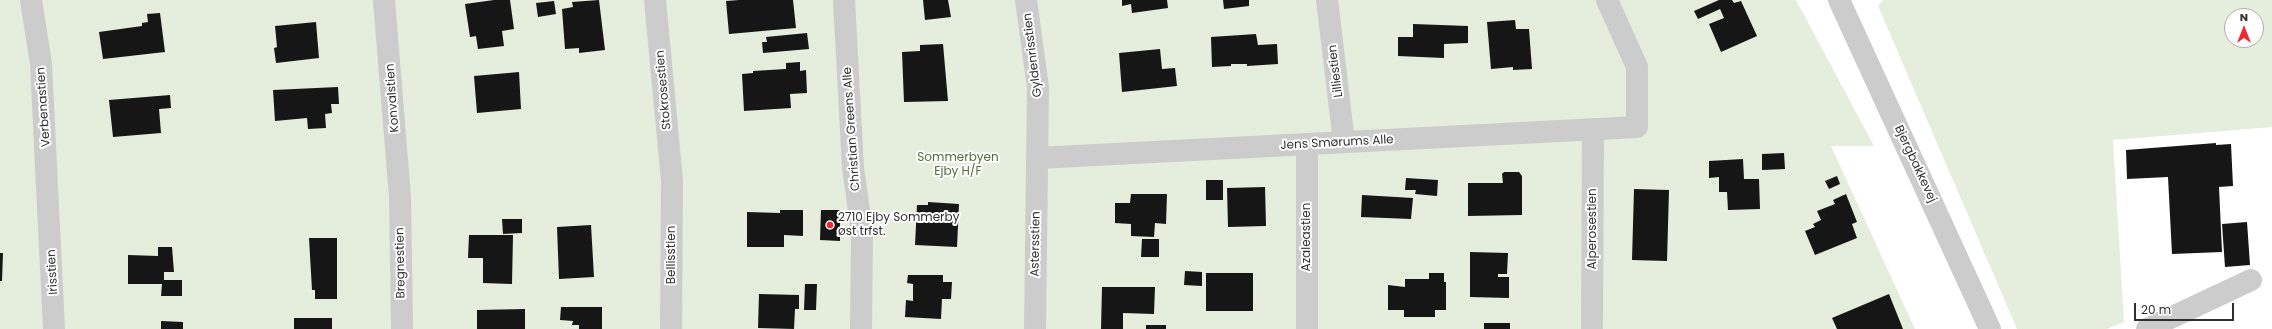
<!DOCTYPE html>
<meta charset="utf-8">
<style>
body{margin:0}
#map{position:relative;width:2272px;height:329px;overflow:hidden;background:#fff;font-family:Poppins,sans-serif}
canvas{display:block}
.north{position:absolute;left:2224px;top:8px;width:40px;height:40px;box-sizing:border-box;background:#fff;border:1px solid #acacac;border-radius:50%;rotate:0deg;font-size:11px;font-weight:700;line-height:16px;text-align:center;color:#2f2f2f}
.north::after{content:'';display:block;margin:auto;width:14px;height:18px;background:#f02632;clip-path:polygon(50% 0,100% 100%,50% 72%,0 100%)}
.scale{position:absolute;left:2134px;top:303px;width:100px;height:18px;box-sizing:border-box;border:2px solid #2f2f2f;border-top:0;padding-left:5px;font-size:12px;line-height:14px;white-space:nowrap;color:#2f2f2f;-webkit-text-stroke:3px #fff;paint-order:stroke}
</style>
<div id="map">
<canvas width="2272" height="329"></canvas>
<div class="north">N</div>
<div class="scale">20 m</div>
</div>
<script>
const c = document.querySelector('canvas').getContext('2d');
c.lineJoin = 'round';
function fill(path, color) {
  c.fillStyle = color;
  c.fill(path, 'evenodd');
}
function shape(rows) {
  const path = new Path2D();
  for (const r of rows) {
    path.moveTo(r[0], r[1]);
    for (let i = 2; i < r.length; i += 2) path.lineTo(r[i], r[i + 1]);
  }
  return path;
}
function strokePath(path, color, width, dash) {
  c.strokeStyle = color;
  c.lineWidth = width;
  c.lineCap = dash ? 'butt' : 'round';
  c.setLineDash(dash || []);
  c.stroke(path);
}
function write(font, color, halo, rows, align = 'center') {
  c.font = font + ' Poppins,sans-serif';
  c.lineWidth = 4;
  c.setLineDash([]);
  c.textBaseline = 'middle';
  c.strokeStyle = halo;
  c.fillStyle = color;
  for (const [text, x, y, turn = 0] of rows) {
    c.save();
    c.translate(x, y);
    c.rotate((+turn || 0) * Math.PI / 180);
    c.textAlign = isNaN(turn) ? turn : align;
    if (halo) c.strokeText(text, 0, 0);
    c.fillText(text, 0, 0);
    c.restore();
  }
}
const green = shape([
 [0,0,1796,0,1874,146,1831,146,1915,329,0,329],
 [1883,0,2272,0,2272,127,2113,140,2124,322,2107,329,2017,329,1878,6],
 [2232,16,2256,16,2256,40,2232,40]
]);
const building = shape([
 [494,0,510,0,514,29,502,31,504,46,478,49,476,36,470,37,465,4],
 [599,0,605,50,579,53,579,48,565,49,562,9,573,7,572,2],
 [739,0,793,0,796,28,729,34,726,1],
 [923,0,948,0,951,17,925,20],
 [1122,0,1167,0,1168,8,1132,13,1131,4,1122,6],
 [1223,0,1249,0,1249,6,1224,9],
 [1719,0,1732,0,1734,3,1741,1,1757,36,1721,52,1709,24,1724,18,1720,9,1698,19,1694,11],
 [554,1,556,14,538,17,536,3],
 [160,13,165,52,103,59,99,32,142,26,142,23,148,22,147,14],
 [1515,20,1516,29,1529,29,1532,69,1513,70,1513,67,1491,69,1487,22],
 [316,22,319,58,276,63,274,48,277,47,275,26],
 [1413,24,1468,26,1468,43,1444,44,1444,58,1398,56,1398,37,1413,37],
 [807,33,809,49,763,53,762,42,767,42,766,37],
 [1256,34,1258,45,1277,44,1278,64,1247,66,1247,64,1231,64,1231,66,1212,67,1211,37],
 [943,44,948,101,904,102,902,52,920,51,920,45],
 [1160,49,1162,69,1175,68,1177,86,1122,92,1119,53],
 [800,62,800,71,806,70,807,93,790,94,791,108,744,111,742,74,753,73,753,71,786,69,786,63],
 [519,72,521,109,477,113,474,76],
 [338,87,339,104,331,104,332,113,325,114,326,128,308,129,307,118,275,121,273,90],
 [170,95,171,108,159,109,161,133,113,137,109,100],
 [2216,143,2216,145,2231,144,2233,186,2219,187,2222,252,2172,254,2168,177,2127,179,2126,150],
 [1784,153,1785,169,1762,170,1762,154],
 [1743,159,1744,179,1759,179,1760,209,1728,210,1727,192,1719,192,1719,177,1709,178,1709,161],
 [1504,172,1519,172,1522,176,1522,215,1468,216,1468,183,1503,183,1502,174],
 [1837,176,1840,184,1829,189,1825,181],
 [1406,178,1438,180,1437,196,1415,194,1416,190,1405,190],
 [1206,180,1223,180,1223,200,1206,200],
 [1265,187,1266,226,1228,227,1227,188],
 [1634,189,1669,190,1667,261,1632,260],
 [1131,194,1167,194,1166,224,1155,223,1154,237,1131,236,1131,224,1115,223,1115,203,1130,203],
 [1846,194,1857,222,1852,224,1857,238,1815,255,1805,231,1815,227,1813,224,1821,220,1817,211,1835,204,1833,200],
 [1362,195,1413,198,1411,219,1361,217],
 [928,202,959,204,957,247,915,245,917,205,928,205],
 [780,210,803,210,803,236,784,235,784,247,747,247,747,212,780,213],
 [821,210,840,210,840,241,820,240],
 [502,219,522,219,522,233,503,234],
 [2247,222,2250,265,2225,267,2222,224],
 [591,225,594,277,559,279,557,227],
 [469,235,513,235,512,284,483,283,483,258,468,258],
 [309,238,337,238,337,299,315,299,315,290,312,290],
 [1142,239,1159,239,1159,257,1141,257],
 [158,247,172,247,174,272,164,272,164,280,182,280,182,296,161,296,162,284,128,284,128,255,158,256],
 [1470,252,1508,253,1507,274,1498,274,1498,277,1509,277,1509,298,1470,297],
 [0,253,3,253,2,281,0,281],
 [1185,271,1202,272,1202,286,1184,285],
 [1206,273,1253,273,1253,311,1206,311],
 [1429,273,1444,273,1444,282,1446,282,1446,310,1435,310,1435,317,1404,317,1404,310,1388,310,1388,285,1405,287,1405,279,1429,279],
 [908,275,943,275,943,282,952,282,951,299,942,299,941,319,905,317,906,300,913,301,913,284,907,283],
 [805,284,817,284,816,310,804,310],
 [1102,287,1155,287,1154,314,1123,313,1123,329,1101,329],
 [759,294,799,295,799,309,795,309,794,329,758,328],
 [1889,294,1903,329,1837,329,1832,318],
 [561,307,602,307,602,329,579,329,579,325,572,325,573,321,560,320],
 [525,309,525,329,477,329,477,310],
 [294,318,332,318,332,329,294,329],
 [161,321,183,322,183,329,161,329],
 [1484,323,1510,323,1510,329,1484,329],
 [1146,325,1166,325,1166,329,1146,329]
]);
const minor = shape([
 [31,0,41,64,54,329],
 [384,0,400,197,402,329],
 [655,0,672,181,671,329],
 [844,0,853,168,862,231,861,329],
 [1026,0,1038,88,1035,329],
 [1327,0,1344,142],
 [1839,0,1990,329],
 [1038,158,1637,127,1637,67,1607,0],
 [1307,329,1307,144],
 [1592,329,1593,129],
 [2147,329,2251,280]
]);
const markers = [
 [830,225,4,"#f02632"]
];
const streetNames = [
 ["Gyldenrisstien",1033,55,-97],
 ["Lilliestien",1336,71,-97],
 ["Stokrosestien",664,90,-95],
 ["Konvalstien",393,98,-94],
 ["Verbenastien",44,107,-94],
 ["Christian Greens Alle",852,129,-94],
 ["Jens Smørums Alle",1337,143,-3],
 ["Bjergbakkevej",1915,164,65],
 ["Alperosestien",1593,229,-90],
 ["Azaleastien",1307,237,-90],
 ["Astersstien",1036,244,-89],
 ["Bellisstien",672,255,-90],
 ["Bregnestien",401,263,-91],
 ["Irisstien",53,272,-93]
];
const parkNames = [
 ["Sommerbyen",958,158],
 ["Ejby H/F",958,172]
];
const poiNames = [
 ["2710 Ejby Sommerby",838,218],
 ["øst trfst.",838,232]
];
fill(green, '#e5eddc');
fill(building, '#161616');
strokePath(minor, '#ccc', 22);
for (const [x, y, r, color] of markers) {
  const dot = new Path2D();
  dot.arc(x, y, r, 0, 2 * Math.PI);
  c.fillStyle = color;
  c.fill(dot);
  strokePath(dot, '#fff', 1.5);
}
write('12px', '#2f2f2f', '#fff', streetNames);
write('12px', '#516e39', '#fff', parkNames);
write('12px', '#2f2f2f', '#fff', poiNames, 'left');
</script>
